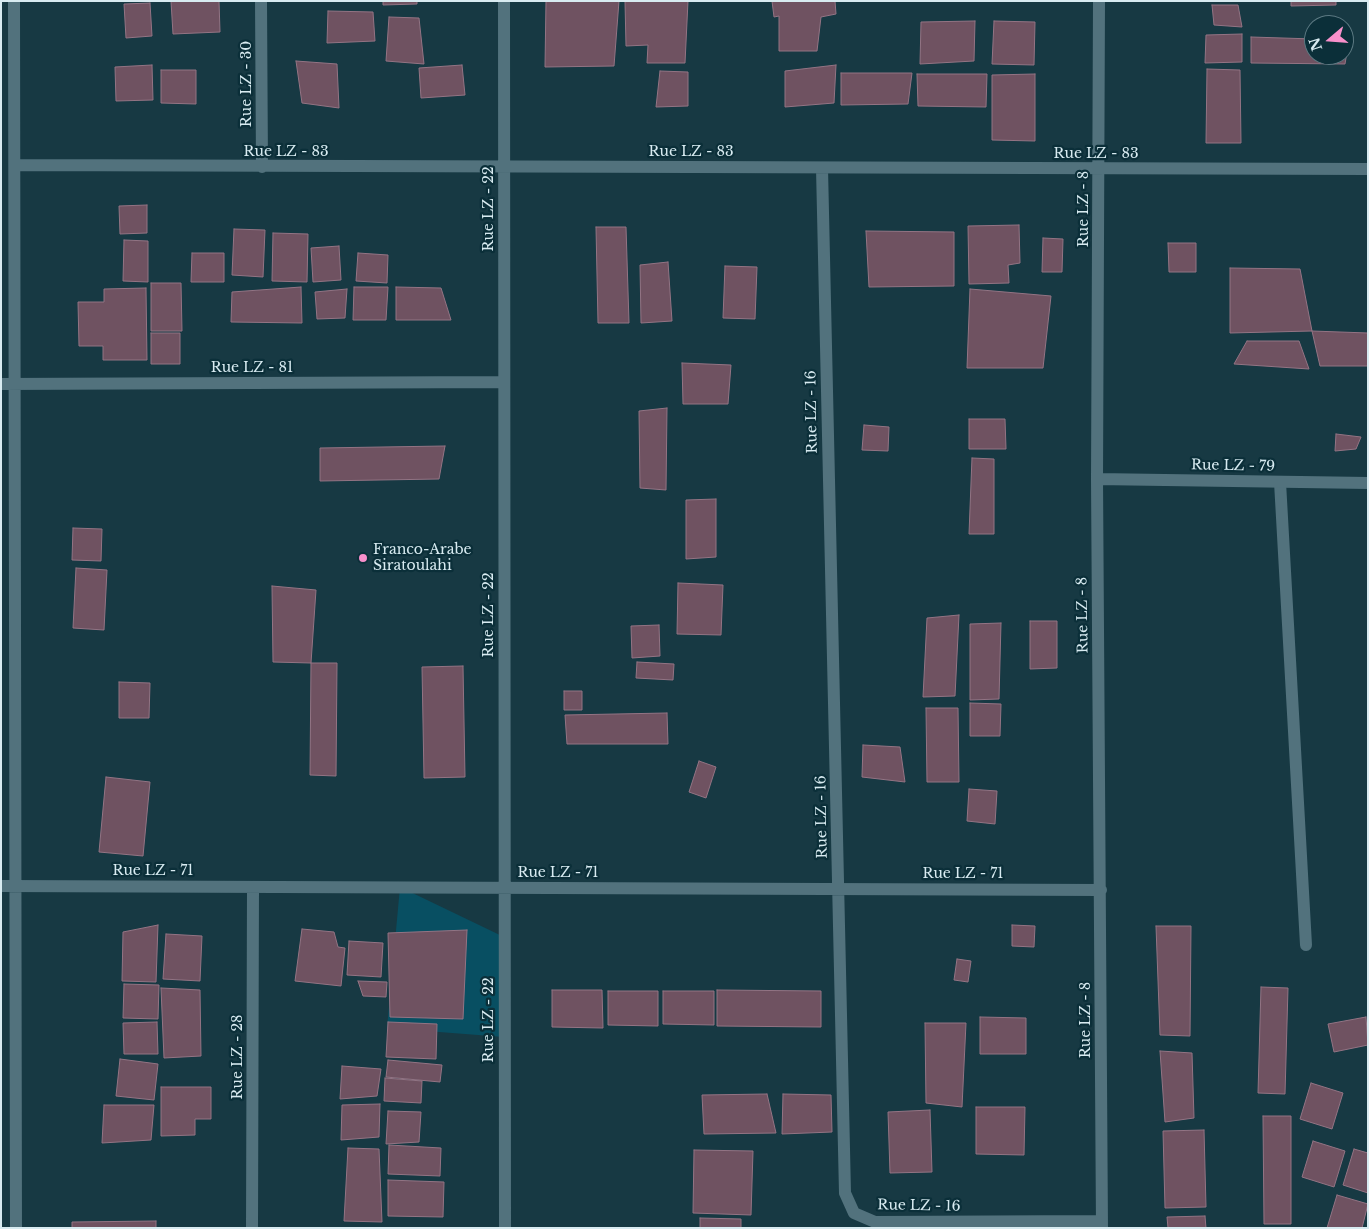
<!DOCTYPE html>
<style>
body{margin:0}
#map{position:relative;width:1369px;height:1229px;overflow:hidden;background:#173943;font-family:"Libre Baskerville",serif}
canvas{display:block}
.frame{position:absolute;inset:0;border:2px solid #d8ebf1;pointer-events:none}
.north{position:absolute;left:1304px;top:15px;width:50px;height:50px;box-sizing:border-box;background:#0b2f39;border:1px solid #5d7a83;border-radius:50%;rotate:252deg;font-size:14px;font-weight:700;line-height:20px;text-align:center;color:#d8ebf1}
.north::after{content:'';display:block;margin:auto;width:18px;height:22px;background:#f890cb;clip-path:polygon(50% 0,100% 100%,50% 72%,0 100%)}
</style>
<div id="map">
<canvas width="1369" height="1229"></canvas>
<div class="frame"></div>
<div class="north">N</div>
</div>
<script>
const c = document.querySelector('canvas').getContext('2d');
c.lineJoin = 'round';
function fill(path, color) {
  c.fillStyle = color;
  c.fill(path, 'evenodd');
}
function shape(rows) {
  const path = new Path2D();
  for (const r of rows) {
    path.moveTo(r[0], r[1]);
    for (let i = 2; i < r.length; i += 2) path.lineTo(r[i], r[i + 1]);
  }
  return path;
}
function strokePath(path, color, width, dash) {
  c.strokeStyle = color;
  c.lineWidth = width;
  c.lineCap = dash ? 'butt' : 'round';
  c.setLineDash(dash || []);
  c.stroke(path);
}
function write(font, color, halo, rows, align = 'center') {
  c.font = font + ' "Libre Baskerville",serif';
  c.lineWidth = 4.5;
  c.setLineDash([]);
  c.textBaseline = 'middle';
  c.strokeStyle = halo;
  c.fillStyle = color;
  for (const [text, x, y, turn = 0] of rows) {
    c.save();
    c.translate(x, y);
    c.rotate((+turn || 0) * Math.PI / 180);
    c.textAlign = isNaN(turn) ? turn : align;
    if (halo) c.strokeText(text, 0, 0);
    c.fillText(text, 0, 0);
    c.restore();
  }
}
const green = shape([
 [400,887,504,937,504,1037,387,1028]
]);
const building = shape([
 [171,1,219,1,220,32,173,34,171,1],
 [383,1,417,1,417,4,383,5,383,1],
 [546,1,619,1,614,66,545,67,546,1],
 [625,1,688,1,685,63,647,63,648,45,626,46,625,1],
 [772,1,835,1,836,14,821,17,817,51,779,51,779,16,774,17,772,1],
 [1291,1,1336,1,1336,5,1291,6,1291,1],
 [150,3,152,36,126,38,124,4,150,3],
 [1212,5,1238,5,1242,27,1214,25,1212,5],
 [328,11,373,12,375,41,327,43,328,11],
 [389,17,419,18,424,64,386,61,389,17],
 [975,21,974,61,920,64,921,22,975,21],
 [994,21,1035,22,1034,65,992,64,994,21],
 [1242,34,1242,62,1205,63,1206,35,1242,34],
 [1251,37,1314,39,1314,55,1344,55,1344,40,1349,40,1345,64,1251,63,1251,37],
 [296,61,337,64,339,108,302,103,296,61],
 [152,65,153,100,116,101,115,67,152,65],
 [462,65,465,95,421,98,419,68,462,65],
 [836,65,834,103,785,107,785,71,836,65],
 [1207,69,1240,70,1241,143,1206,143,1207,69],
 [161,70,196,70,196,104,161,103,161,70],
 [660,71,688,72,688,106,656,107,660,71],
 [841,73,912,73,908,104,841,105,841,73],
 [917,74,987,74,986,107,918,106,917,74],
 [1035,74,1035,141,992,140,992,75,1035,74],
 [147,205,147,233,120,234,119,206,147,205],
 [1019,225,1020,263,1008,265,1009,283,969,284,968,226,1019,225],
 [596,227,626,227,629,323,598,323,596,227],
 [234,229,265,230,263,277,232,275,234,229],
 [866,231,954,232,954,286,869,287,866,231],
 [273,233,308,234,307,282,272,281,273,233],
 [1043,238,1063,239,1062,272,1042,272,1043,238],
 [124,240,148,241,148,282,123,281,124,240],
 [1168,243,1196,243,1196,272,1169,272,1168,243],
 [339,246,341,280,313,282,311,248,339,246],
 [192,253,224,253,224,282,191,282,192,253],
 [358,253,388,255,387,283,356,281,358,253],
 [668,262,672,321,641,323,640,265,668,262],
 [725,266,757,267,755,319,723,318,725,266],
 [1230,268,1300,269,1312,331,1230,333,1230,268],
 [151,283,181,283,182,331,151,331,151,283],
 [301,287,302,323,231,322,232,292,301,287],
 [354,287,388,287,386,320,353,320,354,287],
 [396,287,441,288,451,320,396,320,396,287],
 [146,288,147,360,103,360,103,346,79,346,78,302,104,302,104,289,146,288],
 [347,289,345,318,317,319,315,292,347,289],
 [970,289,1051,296,1043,368,967,368,970,289],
 [1312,331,1368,333,1368,366,1320,366,1312,331],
 [151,333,180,333,180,364,151,364,151,333],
 [1247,341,1299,341,1309,369,1234,364,1247,341],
 [682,363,731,365,728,404,683,404,682,363],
 [667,408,666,490,640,488,639,411,667,408],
 [969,419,1005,419,1006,449,969,449,969,419],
 [864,425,889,427,888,451,862,450,864,425],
 [1336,434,1361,437,1356,449,1335,451,1336,434],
 [445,446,439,479,320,481,320,448,445,446],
 [972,458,994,459,994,534,969,534,972,458],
 [716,499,716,557,686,559,686,500,716,499],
 [73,528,102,529,101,561,72,560,73,528],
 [76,568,107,570,104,630,73,628,76,568],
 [678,583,723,585,721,635,677,634,678,583],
 [272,586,316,590,311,663,273,662,272,586],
 [959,615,955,696,923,697,927,618,959,615],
 [1030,621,1057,621,1057,668,1030,669,1030,621],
 [1001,623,999,699,970,700,970,624,1001,623],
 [659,625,660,656,632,658,631,626,659,625],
 [637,662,674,664,673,680,636,678,637,662],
 [311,663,337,663,336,776,310,775,311,663],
 [463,666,465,777,424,778,422,667,463,666],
 [119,682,150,683,149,718,119,718,119,682],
 [564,691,582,691,582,710,564,710,564,691],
 [970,703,1001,704,1000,736,970,736,970,703],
 [926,708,958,708,959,782,927,782,926,708],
 [667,713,668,744,567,744,565,715,667,713],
 [863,745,900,747,905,782,862,777,863,745],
 [699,761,716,767,706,798,689,792,699,761],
 [106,777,150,782,143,856,99,852,106,777],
 [969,789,997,791,995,824,967,821,969,789],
 [158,925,156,982,122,981,123,932,158,925],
 [1012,925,1035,926,1034,947,1012,946,1012,925],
 [1156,926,1191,926,1190,1036,1160,1035,1156,926],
 [302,929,334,932,338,947,345,948,341,986,295,981,302,929],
 [467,930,463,1019,390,1017,388,933,467,930],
 [166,934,202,936,200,981,163,979,166,934],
 [349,941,383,943,381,977,347,975,349,941],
 [957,959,971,961,968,982,954,980,957,959],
 [358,981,387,982,386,997,363,996,358,981],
 [124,984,159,985,158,1019,123,1018,124,984],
 [1261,987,1288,988,1285,1094,1258,1093,1261,987],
 [161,988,200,990,201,1056,164,1058,161,988],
 [552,990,602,990,603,1028,552,1027,552,990],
 [717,990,821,991,821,1027,717,1026,717,990],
 [608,991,658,991,658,1026,608,1025,608,991],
 [663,991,714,991,714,1025,663,1024,663,991],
 [980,1017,1026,1018,1026,1054,980,1054,980,1017],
 [1366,1017,1368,1045,1334,1052,1328,1024,1366,1017],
 [157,1022,158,1054,124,1054,123,1023,157,1022],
 [388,1022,437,1024,436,1059,386,1057,388,1022],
 [925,1023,966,1023,962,1107,926,1103,925,1023],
 [1160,1051,1192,1053,1194,1118,1165,1122,1160,1051],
 [120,1059,158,1064,154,1100,116,1096,120,1059],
 [388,1060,442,1065,440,1082,386,1077,388,1060],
 [342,1066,381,1069,377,1096,340,1099,342,1066],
 [385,1078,422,1081,421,1103,384,1101,385,1078],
 [1311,1083,1343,1093,1332,1129,1300,1119,1311,1083],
 [161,1087,211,1087,211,1119,195,1119,195,1135,161,1136,161,1087],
 [767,1094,776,1133,704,1134,702,1095,767,1094],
 [783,1094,831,1095,832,1132,782,1134,783,1094],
 [380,1104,379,1137,341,1140,342,1105,380,1104],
 [104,1105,154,1105,151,1140,102,1143,104,1105],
 [976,1107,1025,1107,1024,1155,976,1154,976,1107],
 [930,1110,932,1172,890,1173,888,1112,930,1110],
 [388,1111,421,1112,419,1142,386,1144,388,1111],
 [1263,1116,1291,1116,1291,1224,1264,1224,1263,1116],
 [1204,1130,1206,1207,1165,1208,1163,1131,1204,1130],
 [1313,1141,1345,1151,1334,1187,1302,1177,1313,1141],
 [389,1145,441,1148,440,1176,388,1174,389,1145],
 [348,1148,379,1149,382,1222,344,1221,348,1148],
 [1354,1149,1368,1153,1368,1193,1343,1185,1354,1149],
 [694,1150,753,1151,751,1215,693,1213,694,1150],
 [388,1180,444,1182,443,1217,388,1216,388,1180],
 [1337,1195,1368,1204,1362,1228,1327,1228,1337,1195],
 [1205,1216,1206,1228,1168,1228,1167,1217,1205,1216],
 [700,1218,741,1219,741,1228,700,1228,700,1218],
 [156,1221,156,1228,72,1228,72,1222,156,1221]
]);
const service = shape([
 [1280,482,1306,945]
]);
const minor = shape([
 [14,1,16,1228],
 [261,1,262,167],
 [504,1,505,1228],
 [1099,1,1097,479,1102,1228],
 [15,165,1368,169],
 [822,168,845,1193,854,1213,875,1222,1102,1221],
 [1,384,503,382],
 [1097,479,1368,483],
 [1,886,1101,890],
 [252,1228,253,887]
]);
const markers = [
 [363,558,5,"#f890cb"]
];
const streetNames = [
 ["Rue LZ - 30",247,84,-90],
 ["Rue LZ - 83",286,152],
 ["Rue LZ - 83",691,152],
 ["Rue LZ - 83",1096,154],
 ["Rue LZ - 22",489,209,-90],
 ["Rue LZ - 8",1084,209,-90],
 ["Rue LZ - 81",252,368],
 ["Rue LZ - 16",812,412,-91],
 ["Rue LZ - 79",1233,466,1],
 ["Rue LZ - 22",489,615,-90],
 ["Rue LZ - 8",1083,615,-91],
 ["Rue LZ - 16",822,817,-91],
 ["Rue LZ - 71",153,871],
 ["Rue LZ - 71",558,873],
 ["Rue LZ - 71",963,874],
 ["Rue LZ - 22",489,1020,-90],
 ["Rue LZ - 8",1086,1020,-90],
 ["Rue LZ - 28",238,1057,-90],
 ["Rue LZ - 16",919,1206,1]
];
const poiNames = [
 ["Franco-Arabe",373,550],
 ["Siratoulahi",373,566]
];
fill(green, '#084f62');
fill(building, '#6f5261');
strokePath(building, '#937484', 1);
strokePath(service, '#52727d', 12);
strokePath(minor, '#52727d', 12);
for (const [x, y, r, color] of markers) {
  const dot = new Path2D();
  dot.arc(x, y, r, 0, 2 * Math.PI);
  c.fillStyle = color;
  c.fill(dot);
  strokePath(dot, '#0b2f39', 2);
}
write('14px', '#d8ebf1', '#0b2f39', streetNames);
write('14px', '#d8ebf1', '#0b2f39', poiNames, 'left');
</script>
